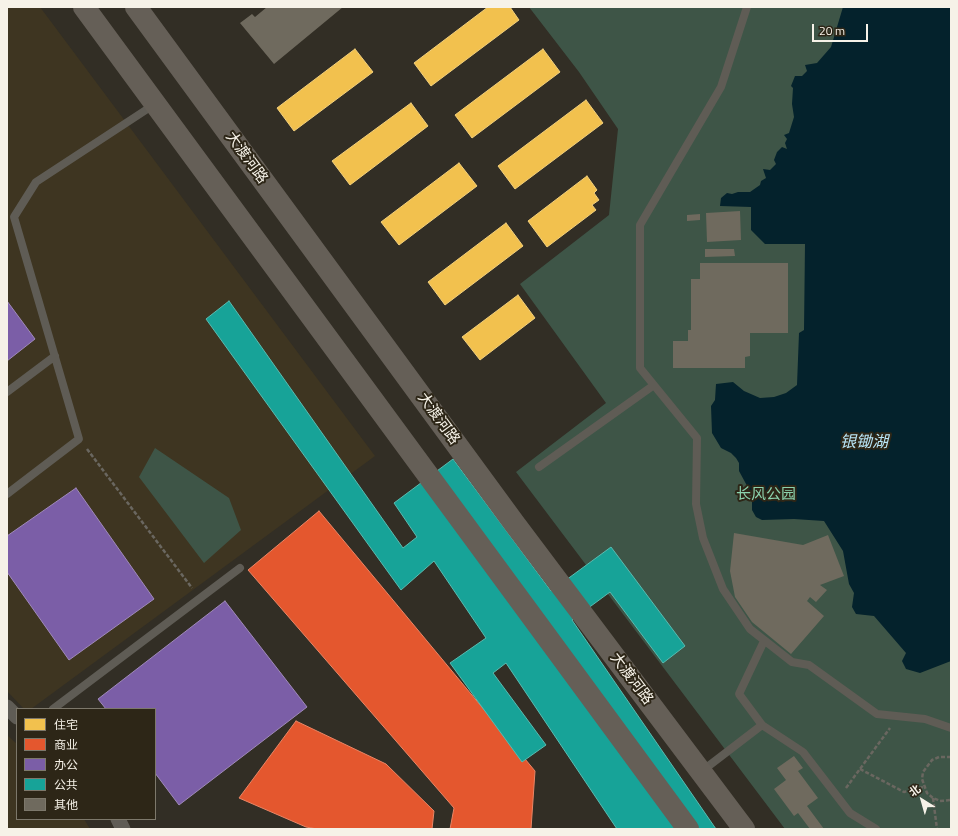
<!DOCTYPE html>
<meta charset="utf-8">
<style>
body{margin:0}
#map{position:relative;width:958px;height:836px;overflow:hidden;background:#322e25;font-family:"Titillium Web","Noto Sans SC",sans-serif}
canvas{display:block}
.frame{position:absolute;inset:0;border:8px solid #f6f2e8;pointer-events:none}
.legend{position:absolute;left:16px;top:708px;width:140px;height:112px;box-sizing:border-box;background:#2d2617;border:1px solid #7d786b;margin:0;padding:5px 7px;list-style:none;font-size:12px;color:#f6f2e8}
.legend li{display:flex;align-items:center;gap:8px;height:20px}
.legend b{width:20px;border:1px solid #7d786b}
.north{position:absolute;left:902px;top:780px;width:40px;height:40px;-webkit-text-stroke:3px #2d2617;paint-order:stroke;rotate:323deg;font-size:11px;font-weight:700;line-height:16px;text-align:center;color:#f6f2e8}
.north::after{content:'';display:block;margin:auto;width:14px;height:18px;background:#f6f2e8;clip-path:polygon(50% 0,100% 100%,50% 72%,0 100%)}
.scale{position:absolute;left:812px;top:24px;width:56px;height:18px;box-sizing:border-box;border:2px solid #f6f2e8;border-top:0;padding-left:5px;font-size:12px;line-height:14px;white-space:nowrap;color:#f6f2e8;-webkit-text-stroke:3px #2d2617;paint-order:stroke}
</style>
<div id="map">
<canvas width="958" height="836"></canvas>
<div class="frame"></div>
<ul class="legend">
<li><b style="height:11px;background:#f2c14e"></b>住宅</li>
<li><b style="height:11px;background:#e4572e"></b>商业</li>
<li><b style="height:11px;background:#7b5ea7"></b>办公</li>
<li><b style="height:11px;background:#17a398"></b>公共</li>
<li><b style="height:11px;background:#6f6a5e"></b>其他</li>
</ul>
<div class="north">北</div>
<div class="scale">20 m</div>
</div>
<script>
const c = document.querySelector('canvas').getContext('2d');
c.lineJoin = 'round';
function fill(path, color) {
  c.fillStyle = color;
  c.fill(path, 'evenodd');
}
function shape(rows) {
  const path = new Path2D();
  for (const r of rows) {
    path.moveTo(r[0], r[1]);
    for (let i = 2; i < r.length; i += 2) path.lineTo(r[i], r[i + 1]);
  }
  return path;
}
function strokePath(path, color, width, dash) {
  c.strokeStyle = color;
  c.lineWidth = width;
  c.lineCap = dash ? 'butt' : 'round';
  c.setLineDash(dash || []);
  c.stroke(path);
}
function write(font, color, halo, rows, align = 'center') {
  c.font = font + ' "Titillium Web","Noto Sans SC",sans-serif';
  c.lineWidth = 4;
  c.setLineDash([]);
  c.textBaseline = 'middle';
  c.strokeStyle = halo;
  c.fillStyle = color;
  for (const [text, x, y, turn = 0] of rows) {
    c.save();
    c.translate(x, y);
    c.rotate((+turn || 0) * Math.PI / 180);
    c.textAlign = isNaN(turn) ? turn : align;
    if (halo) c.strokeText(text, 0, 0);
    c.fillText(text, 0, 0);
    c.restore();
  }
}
const built = shape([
 [7,7,40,7,375,456,31,709,24,709,7,691],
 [7,735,17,744,17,819,84,819,90,829,7,829]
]);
const green = shape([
 [529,7,951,7,951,829,785,829,516,472,606,403,520,284,609,215,618,129,579,72],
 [155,448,229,498,241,530,204,563,139,477]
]);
const water = shape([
 [843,7,951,7,951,661,920,673,906,669,902,661,906,653,874,616,856,614,852,607,854,593,849,584,843,551,824,521,794,519,762,520,756,517,752,510,752,495,739,471,739,463,736,458,731,453,721,448,712,433,711,406,715,400,716,384,733,382,744,391,760,398,774,397,786,393,797,385,799,333,804,330,805,244,765,244,751,230,751,207,720,206,721,198,727,193,732,194,738,192,750,192,760,185,761,181,766,178,763,169,770,170,776,164,774,160,777,152,782,147,787,149,785,143,787,139,784,135,789,133,794,117,792,104,793,88,791,86,795,76,802,76,807,71,805,65,817,63,831,47]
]);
const homes = shape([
 [488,7,510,7,519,20,431,86,414,63,488,7],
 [355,49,373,72,294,131,277,108,355,49],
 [543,49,560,72,472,138,455,115,543,49],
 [586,100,603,123,515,189,498,166,586,100],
 [411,103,428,126,350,185,332,161,411,103],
 [459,163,477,186,399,245,381,222,459,163],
 [587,176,597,190,594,193,599,200,592,205,596,210,547,247,528,221,587,176],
 [506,223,523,246,445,305,428,282,506,223],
 [518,295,535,318,480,360,462,337,518,295]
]);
const shops = shape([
 [319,511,535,771,531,829,450,829,454,808,248,570,319,511],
 [296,721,386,764,434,811,432,829,317,829,306,827,239,798,296,721]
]);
const offices = shape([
 [7,301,35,339,7,361,7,301],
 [76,488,154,599,69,660,7,572,7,536,76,488],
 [225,601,307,707,179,805,155,773,155,709,106,709,98,699,225,601]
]);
const public = shape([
 [229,301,403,548,417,537,394,503,453,459,551,591,611,547,685,646,663,663,610,592,572,620,716,829,617,829,506,663,493,673,546,745,522,762,450,663,486,638,434,561,401,590,206,319,229,301]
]);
const building = shape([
 [267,7,343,7,274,64,240,23,252,14,255,17],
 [740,211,741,240,707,242,706,213],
 [700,214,700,220,687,221,687,215],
 [705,249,734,249,735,256,705,257],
 [700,263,788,263,788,333,750,333,750,356,745,357,745,368,673,368,673,341,688,341,688,330,691,330,691,279,700,279],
 [734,533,803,545,828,535,844,576,820,585,827,590,816,602,810,597,807,601,824,616,791,654,752,622,735,597,730,571],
 [794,756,803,768,798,771,818,798,807,806,824,829,810,829,798,813,794,816,774,789,786,780,777,768]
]);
const path = shape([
 [87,449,192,588],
 [951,757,939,757,932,760,923,772,922,779,927,793,933,798,940,801,951,800],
 [860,769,904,792,923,787],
 [846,788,890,728],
 [933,798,937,829]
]);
const service = shape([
 [747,7,721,87,640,225,640,368,697,438,696,504,703,538,723,589,750,629,792,662,809,665,877,714,925,719,951,728],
 [7,392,55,356],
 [539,467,654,385],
 [7,494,79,439,14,217,36,182,155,104],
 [764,641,739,694,762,725,803,752,850,813,876,829],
 [53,709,240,568],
 [702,771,762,725]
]);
const minor = shape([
 [7,707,17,717],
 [118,819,123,829]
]);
const secondary = shape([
 [84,7,688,829],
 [136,7,514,523,744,829]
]);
const streetNames = [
 ["大渡河路",246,158,54],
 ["大渡河路",438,419,54],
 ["大渡河路",631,679,53]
];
const parkNames = [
 ["长风公园",766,495]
];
const waterNames = [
 ["银锄湖",864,443]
];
fill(built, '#3e3521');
fill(green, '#3e5547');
fill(water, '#04222c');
fill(homes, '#f2c14e');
strokePath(homes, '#f3d07c', 1);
fill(shops, '#e4572e');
strokePath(shops, '#e98666', 1);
fill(offices, '#7b5ea7');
strokePath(offices, '#a08aba', 1);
fill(public, '#17a398');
strokePath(public, '#5abbb0', 1);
fill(building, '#6f6a5e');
strokePath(path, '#6a6760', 2.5, [4, 2]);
strokePath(service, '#5f5c55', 8);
strokePath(minor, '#5f5c55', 15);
strokePath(secondary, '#655f57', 22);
write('15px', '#f6f2e8', '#2d2617', streetNames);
write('15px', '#8cd3ae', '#2d2617', parkNames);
write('italic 16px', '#b9e6f8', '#2d2617', waterNames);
</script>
